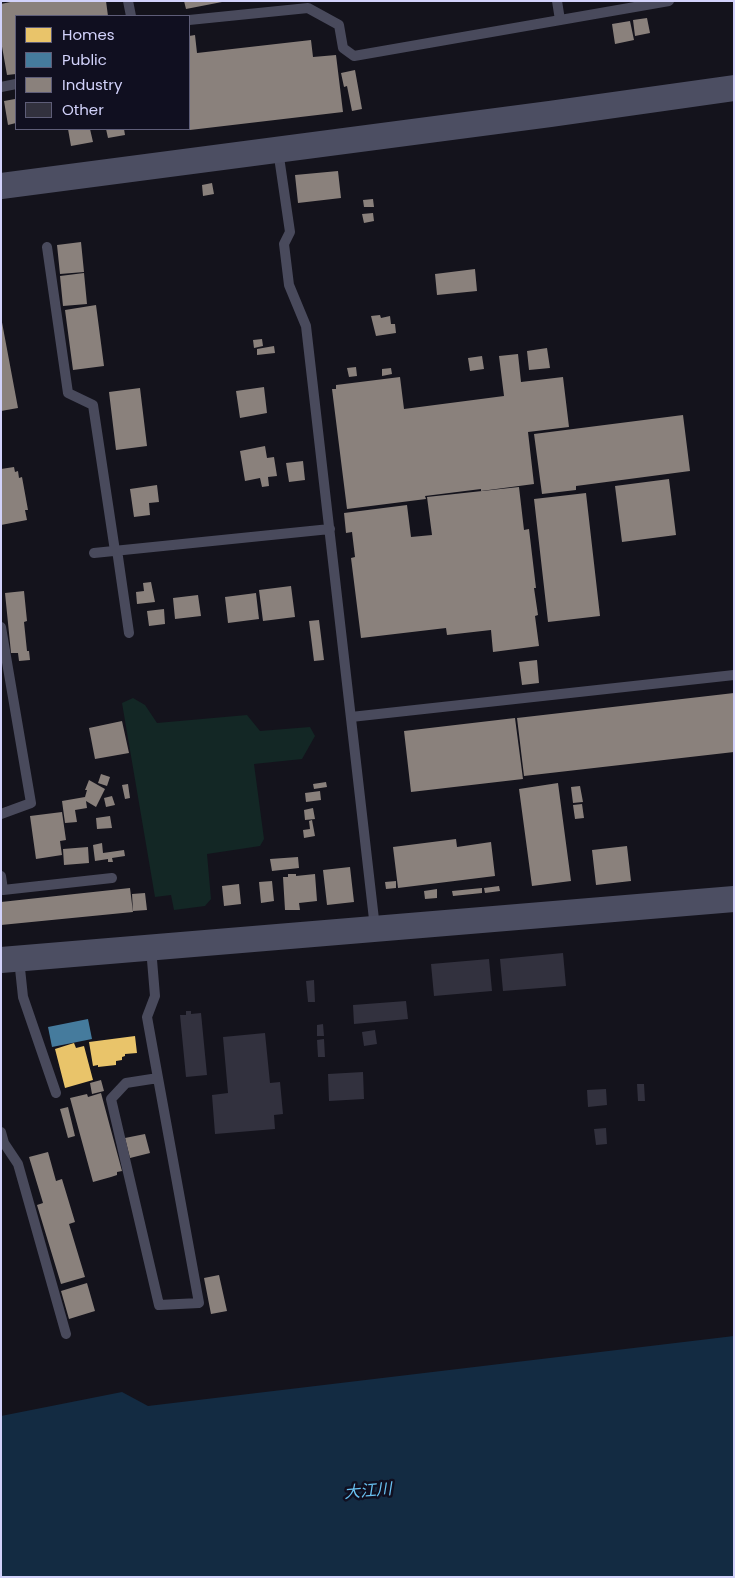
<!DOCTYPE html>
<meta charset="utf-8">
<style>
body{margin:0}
#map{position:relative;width:735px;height:1578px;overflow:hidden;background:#14131c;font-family:Poppins,sans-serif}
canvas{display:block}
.frame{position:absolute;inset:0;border:2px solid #d2d2fb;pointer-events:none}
.legend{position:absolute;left:15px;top:15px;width:175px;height:115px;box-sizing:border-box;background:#100f20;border:1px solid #5e5d78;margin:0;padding:6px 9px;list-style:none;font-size:15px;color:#d2d2fb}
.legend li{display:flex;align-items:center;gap:10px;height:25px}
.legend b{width:25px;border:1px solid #5e5d78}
</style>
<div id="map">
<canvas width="735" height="1578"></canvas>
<div class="frame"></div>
<ul class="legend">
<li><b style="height:14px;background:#e9c46a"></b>Homes</li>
<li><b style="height:14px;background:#457b9d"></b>Public</li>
<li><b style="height:14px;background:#8a817c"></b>Industry</li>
<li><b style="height:14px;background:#32313e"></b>Other</li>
</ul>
</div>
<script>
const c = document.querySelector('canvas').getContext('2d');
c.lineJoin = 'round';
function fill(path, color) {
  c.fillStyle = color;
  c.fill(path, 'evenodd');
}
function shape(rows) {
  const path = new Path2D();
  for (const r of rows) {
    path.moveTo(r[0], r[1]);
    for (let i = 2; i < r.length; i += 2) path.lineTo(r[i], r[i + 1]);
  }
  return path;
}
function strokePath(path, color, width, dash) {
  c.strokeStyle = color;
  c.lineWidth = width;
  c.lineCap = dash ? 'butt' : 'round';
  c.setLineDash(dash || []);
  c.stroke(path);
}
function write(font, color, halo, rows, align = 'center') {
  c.font = font + ' Poppins,"Noto Sans JP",sans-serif';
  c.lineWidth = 5;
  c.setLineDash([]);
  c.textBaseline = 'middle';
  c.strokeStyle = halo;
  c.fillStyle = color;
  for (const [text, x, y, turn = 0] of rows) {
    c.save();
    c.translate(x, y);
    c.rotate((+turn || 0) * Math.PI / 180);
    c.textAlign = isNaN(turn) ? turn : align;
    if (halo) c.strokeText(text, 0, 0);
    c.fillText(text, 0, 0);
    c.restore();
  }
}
const green = shape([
 [133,698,145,705,157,723,247,715,260,731,310,727,315,736,302,759,254,764,264,839,260,846,207,854,211,899,205,906,174,910,171,895,155,897,122,703]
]);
const water = shape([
 [734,1336,734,1577,1,1577,1,1416,122,1392,148,1406]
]);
const homes = shape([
 [135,1036,137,1053,125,1054,125,1056,122,1057,122,1060,116,1061,116,1065,98,1067,98,1065,93,1066,89,1042],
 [74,1043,76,1048,84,1046,93,1080,65,1088,55,1049]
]);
const public = shape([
 [88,1019,92,1039,52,1047,48,1027]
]);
const industry = shape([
 [15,1,106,1,108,16,16,16,16,74,7,75,1,41,1,4],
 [184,1,222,1,222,2,186,9],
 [647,18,650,33,635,36,633,20],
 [630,21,634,40,615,44,612,24],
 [195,35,197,53,311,40,313,57,336,55,343,112,190,130,189,116,189,36],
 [355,70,362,109,352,111,347,86,344,87,341,73],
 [15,99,16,123,8,125,4,101],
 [68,129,90,129,93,142,71,146],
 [106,129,124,129,125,135,108,138],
 [338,171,341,198,298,203,295,175],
 [212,183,214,194,203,196,202,185],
 [373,199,374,207,364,207,363,200],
 [373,213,374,221,364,223,362,214],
 [81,242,84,272,60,274,57,245],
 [475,269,477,291,437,295,435,274],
 [84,273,87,304,63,306,60,276],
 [96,305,104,366,73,370,65,310],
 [380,315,381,318,390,316,391,324,395,324,396,333,376,336,371,316],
 [1,317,18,408,1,411],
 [262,339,263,346,254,348,253,340],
 [274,346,275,353,257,355,257,349],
 [547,348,550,368,529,370,527,351],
 [518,354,521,382,563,377,569,427,528,432,534,484,481,491,481,489,425,496,426,499,347,509,332,389,336,389,336,385,400,377,404,409,504,396,499,356],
 [482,356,484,369,470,371,468,358],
 [356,367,357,376,349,377,347,368],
 [391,368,392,374,382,376,382,369],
 [264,387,267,413,240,418,236,391],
 [140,388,147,446,116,450,109,392],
 [683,415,690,471,576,486,576,490,542,494,534,434],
 [265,446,267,458,274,457,277,476,268,477,269,486,262,487,260,478,245,481,240,451],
 [303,461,305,480,289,482,286,463],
 [14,467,15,472,18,471,19,478,22,477,28,510,25,510,27,520,1,525,1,469],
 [669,479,676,535,622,542,615,486],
 [157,485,159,502,149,503,150,515,134,517,130,489],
 [519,487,524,530,529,529,536,588,534,588,538,615,535,616,539,646,493,652,491,630,447,635,446,628,361,638,351,558,355,557,352,532,346,533,344,513,407,505,411,537,432,535,427,497],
 [586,493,600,616,548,622,534,499],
 [151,582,155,602,137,604,136,592,144,591,143,583],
 [291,586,295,617,263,621,259,590],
 [24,591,27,621,24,622,27,651,29,651,30,660,19,661,18,653,11,653,5,593],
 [256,593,259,619,228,623,225,597],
 [198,595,201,616,175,619,173,598],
 [164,609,165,624,149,626,147,611],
 [319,620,324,660,314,661,309,621],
 [537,660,539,683,522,685,519,662],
 [734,693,734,752,524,776,517,718],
 [515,718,523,779,411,792,404,731],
 [122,721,129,753,95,759,89,728],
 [101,774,110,777,107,786,98,783],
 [89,780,105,789,96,807,86,801,87,808,75,810,77,822,65,823,62,801,85,797,87,790,85,790],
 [326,782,327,787,314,789,313,784],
 [558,783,571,881,532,886,519,789],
 [128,784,130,798,125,799,122,785],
 [580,786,583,802,573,803,571,787],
 [320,791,321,800,306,802,305,793],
 [112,796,115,805,106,807,104,798],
 [582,804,584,818,575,819,573,805],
 [313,808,315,819,305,820,304,810],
 [62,812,66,840,60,841,62,855,36,859,30,816],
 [110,816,112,828,97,829,96,818],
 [312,820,315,836,304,838,303,830,310,829,309,821],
 [456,839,457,847,491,842,495,876,398,888,393,847],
 [102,843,103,853,124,850,125,856,112,858,113,862,108,862,108,859,95,861,93,845],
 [627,846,631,881,596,885,592,850],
 [88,847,89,863,64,865,63,849],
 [298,857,299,868,272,871,270,859],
 [350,867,354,902,327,905,323,870],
 [288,874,296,874,296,876,315,874,317,901,299,903,300,910,285,910,283,877,288,877],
 [272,881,274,901,261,903,259,882],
 [396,881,396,888,386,889,385,882],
 [239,884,241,904,224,906,222,886],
 [499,886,500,891,485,893,484,888],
 [130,888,133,912,1,925,1,902],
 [482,888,482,893,453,896,452,891],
 [437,889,437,898,425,899,424,891],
 [145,893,147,910,133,911,132,894],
 [101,1080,104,1091,92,1094,90,1083],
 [101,1093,122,1171,117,1172,117,1175,111,1177,93,1182,70,1098,87,1094,88,1097],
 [68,1107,75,1136,68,1138,60,1109],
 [145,1134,150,1153,130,1158,125,1138],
 [48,1152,56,1181,62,1179,75,1222,69,1224,85,1277,61,1284,37,1205,43,1203,29,1157],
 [219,1275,227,1311,211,1314,204,1278],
 [87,1283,95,1311,69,1319,61,1291]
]);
const building = shape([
 [563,953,566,986,503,991,500,959],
 [489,959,492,991,434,996,431,964],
 [314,980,315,1002,308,1002,306,981],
 [406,1001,408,1019,354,1024,353,1005],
 [186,1011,191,1011,191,1014,201,1013,207,1075,186,1077,180,1015,186,1015],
 [323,1024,324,1036,317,1036,317,1025],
 [375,1030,377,1044,364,1046,362,1032],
 [265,1033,270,1083,280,1082,283,1114,274,1115,275,1129,215,1134,212,1095,228,1093,223,1037],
 [324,1039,325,1057,318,1057,317,1040],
 [363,1072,364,1099,329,1101,328,1074],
 [637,1084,644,1084,645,1101,638,1101],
 [606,1089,607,1105,588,1107,587,1090],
 [606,1128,607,1144,596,1145,594,1129]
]);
const lane = shape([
 [128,1,131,16],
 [557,1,560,20],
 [189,20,308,8,339,25,343,48,354,56,669,1],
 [1,87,16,84],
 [278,150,290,232,284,244,289,285,306,326,375,928],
 [47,247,68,393,93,405,115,551],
 [117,550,129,633],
 [94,553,330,529],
 [1,627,31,803,1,814],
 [351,717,734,675],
 [1,876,3,890,112,878],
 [151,948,155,996,147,1017,158,1078,199,1303,159,1305,111,1099,126,1083,158,1078],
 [19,959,23,997,56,1093],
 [1,1132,4,1143,18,1164,66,1334]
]);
const secondary = shape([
 [1,186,550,114,734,88],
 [1,960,734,899]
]);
const waterNames = [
 ["大江川",368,1492,-5]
];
fill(green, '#132725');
fill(water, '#132b42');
fill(homes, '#e9c46a');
fill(public, '#457b9d');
fill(industry, '#8a817c');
fill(building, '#32313e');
strokePath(lane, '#494a5c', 10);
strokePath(secondary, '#4c4e62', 26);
write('italic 16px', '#69c2f2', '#100f20', waterNames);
</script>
